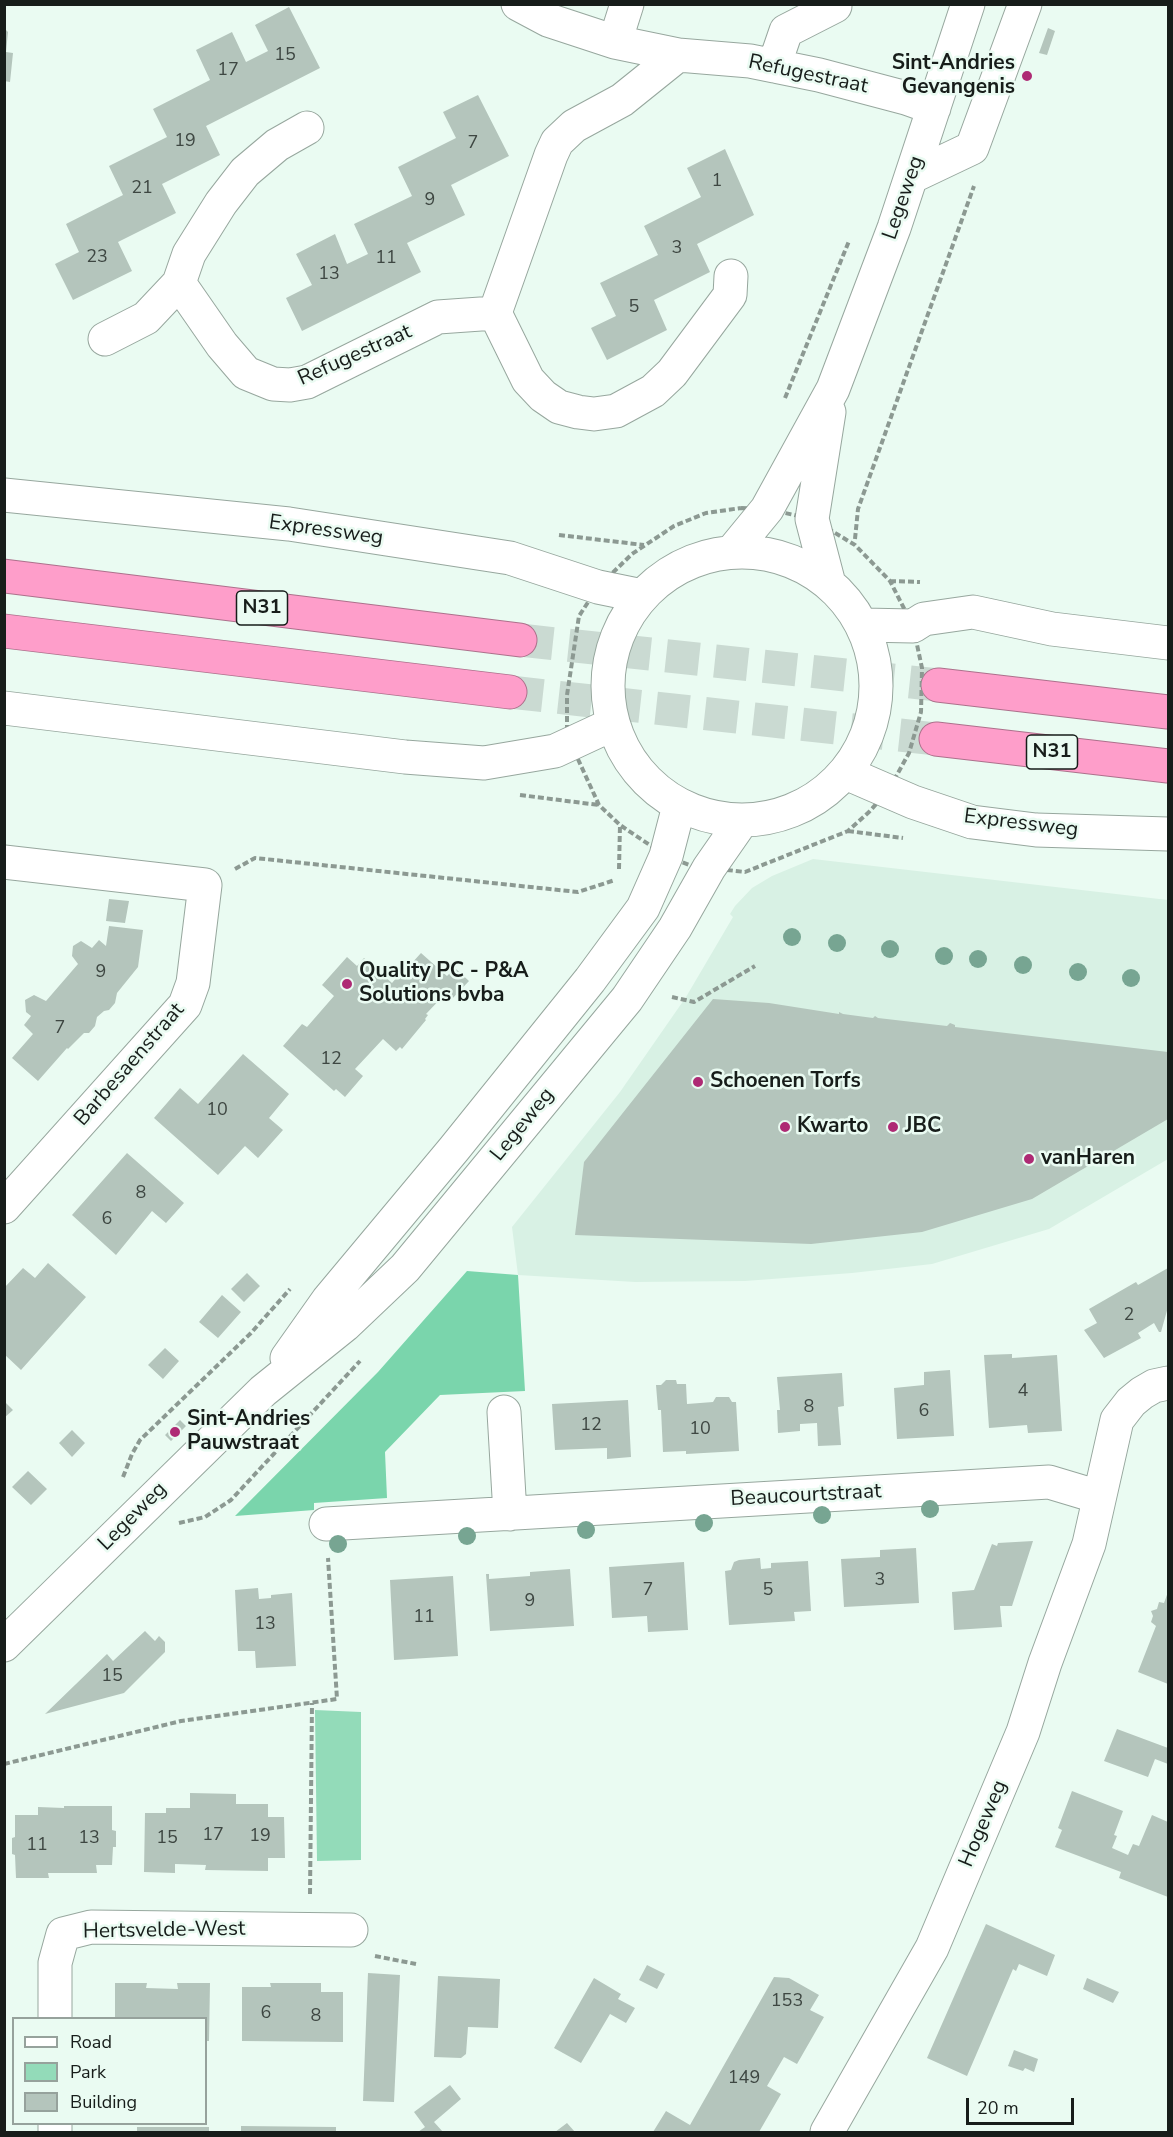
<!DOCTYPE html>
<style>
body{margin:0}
#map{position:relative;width:1173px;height:2137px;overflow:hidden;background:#eafbf2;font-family:"Nunito Sans",sans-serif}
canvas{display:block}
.frame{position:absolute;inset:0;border:6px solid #171d1a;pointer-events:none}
.legend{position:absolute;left:12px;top:2017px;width:195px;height:108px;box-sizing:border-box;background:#eafbf2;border:2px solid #96a29c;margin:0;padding:8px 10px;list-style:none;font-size:18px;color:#171d1a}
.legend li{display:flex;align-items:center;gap:12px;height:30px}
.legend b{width:30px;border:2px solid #96a29c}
.scale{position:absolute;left:966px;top:2098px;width:108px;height:27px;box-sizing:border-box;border:3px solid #171d1a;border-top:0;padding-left:8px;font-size:18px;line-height:21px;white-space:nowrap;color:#171d1a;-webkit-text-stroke:4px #eafbf2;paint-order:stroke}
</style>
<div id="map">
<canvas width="1173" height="2137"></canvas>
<div class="frame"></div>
<ul class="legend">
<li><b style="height:8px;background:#fff"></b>Road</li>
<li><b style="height:16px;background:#93dbb9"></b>Park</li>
<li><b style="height:16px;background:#b4c5bc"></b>Building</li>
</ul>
<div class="scale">20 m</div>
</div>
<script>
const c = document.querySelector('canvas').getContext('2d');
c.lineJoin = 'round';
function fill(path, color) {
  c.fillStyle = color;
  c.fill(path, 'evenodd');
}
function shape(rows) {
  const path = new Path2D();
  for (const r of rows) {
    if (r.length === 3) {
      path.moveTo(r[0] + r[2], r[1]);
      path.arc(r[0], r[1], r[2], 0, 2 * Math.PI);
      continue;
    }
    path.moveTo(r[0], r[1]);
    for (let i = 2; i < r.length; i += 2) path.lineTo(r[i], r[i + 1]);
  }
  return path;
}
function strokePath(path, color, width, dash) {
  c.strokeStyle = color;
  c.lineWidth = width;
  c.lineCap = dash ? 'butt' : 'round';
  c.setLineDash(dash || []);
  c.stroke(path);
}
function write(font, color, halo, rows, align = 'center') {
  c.font = font + ' "Nunito Sans",sans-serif';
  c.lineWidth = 5;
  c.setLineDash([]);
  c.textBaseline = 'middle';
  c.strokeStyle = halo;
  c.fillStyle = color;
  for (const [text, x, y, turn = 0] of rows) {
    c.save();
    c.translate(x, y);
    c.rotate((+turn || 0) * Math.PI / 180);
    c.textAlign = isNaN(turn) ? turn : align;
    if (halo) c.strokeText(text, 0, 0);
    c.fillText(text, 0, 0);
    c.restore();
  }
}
const built = shape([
 [813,859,1168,900,1168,1159,1049,1229,932,1264,852,1273,745,1281,635,1282,518,1275,512,1227,620,1092,686,997,733,917,730,914,735,906,752,888,772,876]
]);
const green = shape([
 [315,1710,361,1712,361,1860,317,1861]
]);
const forest = shape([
 [467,1271,518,1275,525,1391,440,1395,385,1452,387,1498,314,1503,314,1510,235,1516,378,1372]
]);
const building = shape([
 [289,7,320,68,206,126,220,155,162,184,176,213,118,242,132,271,73,300,55,264,79,252,66,224,123,195,109,166,167,137,153,109,210,80,196,50,232,32,246,62,268,51,255,25],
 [4,28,8,32,6,52,13,53,10,82,4,81],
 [1048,28,1055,31,1047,55,1039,53],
 [478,95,509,156,451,185,465,215,407,243,421,272,302,331,286,298,312,285,296,254,335,234,347,264,368,254,354,224,412,196,398,167,456,138,443,112],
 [725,149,754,215,697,244,710,272,654,300,667,330,607,360,591,328,616,316,600,283,658,255,644,226,701,197,687,168],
 [109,899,129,901,125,923,106,921],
 [109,926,143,930,138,967,117,993,115,1003,109,1010,104,1011,97,1017,95,1026,89,1033,84,1033,68,1049,67,1048,38,1081,12,1058,33,1034,24,1025,31,1016,26,1012,25,1000,34,995,46,1001,78,964,72,956,73,946,81,941,92,948,99,940,106,946],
 [421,953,447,976,455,968,469,981,451,1000,445,994,426,1014,428,1015,425,1019,426,1020,402,1049,400,1047,396,1051,383,1039,355,1069,363,1076,345,1097,336,1089,334,1091,283,1046,302,1024,307,1027,334,996,322,985,347,957,357,966,364,958,392,983,409,963,411,964],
 [713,999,769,1003,839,1014,839,1012,843,1014,873,1018,875,1016,878,1018,947,1026,950,1023,955,1025,955,1027,1168,1052,1168,1119,1032,1199,922,1232,811,1244,575,1235,584,1162],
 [243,1054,289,1094,269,1118,283,1130,258,1158,245,1146,218,1175,154,1118,180,1088,198,1104],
 [127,1153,184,1203,166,1223,152,1211,116,1255,72,1215],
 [48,1263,86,1297,21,1370,4,1354,4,1288,23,1268,35,1278],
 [1168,1268,1168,1307,1161,1332,1159,1332,1154,1323,1138,1333,1141,1338,1104,1358,1084,1330,1097,1323,1089,1309,1136,1282,1138,1285],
 [247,1273,260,1286,244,1302,231,1289],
 [222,1295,241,1312,218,1338,199,1322],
 [165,1348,179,1361,163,1379,148,1365],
 [1012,1354,1012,1358,1057,1355,1062,1431,1028,1433,1027,1425,989,1428,984,1355],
 [950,1370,954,1436,897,1439,894,1388,924,1385,924,1372],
 [842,1373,844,1406,838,1407,841,1445,818,1446,817,1423,800,1424,800,1431,778,1433,777,1410,780,1410,777,1377],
 [666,1380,676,1380,677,1384,686,1384,687,1404,713,1402,716,1397,729,1397,732,1402,736,1402,739,1451,686,1454,686,1451,663,1452,661,1410,658,1410,656,1385,661,1385],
 [628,1400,631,1457,607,1459,607,1448,555,1450,552,1404],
 [4,1401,13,1410,4,1418],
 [180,1420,186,1426,171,1441,165,1435],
 [72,1430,85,1443,72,1457,59,1443],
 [28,1471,47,1489,31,1505,12,1487],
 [1033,1541,1012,1606,1000,1606,1002,1627,954,1630,952,1592,974,1590,992,1544,997,1546,998,1543],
 [916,1548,919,1603,844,1607,841,1559,880,1557,880,1550],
 [760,1558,761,1569,771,1568,771,1563,808,1561,811,1611,794,1612,795,1621,729,1625,725,1571,731,1570,734,1562,739,1560],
 [684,1562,688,1630,648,1632,647,1616,612,1618,609,1567],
 [570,1569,574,1626,490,1631,486,1574,489,1574,489,1579,530,1576,530,1572],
 [453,1576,458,1656,394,1660,390,1580],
 [258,1588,259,1599,271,1598,271,1595,292,1593,296,1666,256,1668,255,1651,238,1651,235,1590],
 [1168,1592,1168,1684,1138,1672,1156,1626,1151,1622,1153,1616,1151,1611,1157,1609,1159,1602,1164,1603],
 [145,1631,155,1641,159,1636,165,1642,165,1652,124,1693,45,1714,107,1654,113,1661],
 [1117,1729,1168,1748,1168,1764,1155,1759,1148,1777,1104,1761],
 [1072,1791,1123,1811,1114,1835,1117,1836,1112,1848,1128,1855,1133,1844,1139,1846,1152,1815,1168,1822,1168,1897,1119,1878,1121,1872,1055,1847,1062,1830,1058,1828],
 [190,1793,236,1794,236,1804,268,1804,268,1817,284,1817,285,1858,268,1858,268,1871,205,1870,206,1865,175,1864,175,1873,144,1872,145,1813,166,1813,166,1808,190,1808],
 [64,1806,112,1806,112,1830,116,1831,116,1847,113,1847,112,1865,96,1865,97,1873,48,1873,49,1878,16,1878,15,1855,12,1854,12,1838,15,1837,15,1815,38,1815,38,1807,64,1808],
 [986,1924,1055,1955,1047,1976,1019,1964,1016,1971,1013,1969,967,2076,927,2058],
 [647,1965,665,1974,657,1989,639,1980],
 [368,1973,400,1975,394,2102,363,2101],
 [438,1976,500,1979,498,2028,468,2027,466,2054,461,2058,434,2057],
 [774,1977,789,1978,819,1995,810,2010,824,2017,797,2064,784,2057,767,2086,781,2094,759,2132,653,2132,666,2111,690,2125],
 [594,1978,621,1994,618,1999,635,2008,626,2023,610,2014,581,2063,554,2048],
 [1087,1978,1119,1992,1113,2003,1083,1989],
 [115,1983,147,1983,146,1988,178,1989,177,1983,210,1983,209,2041,206,2041,206,2018,115,2018],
 [270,1983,321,1983,321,1992,343,1992,343,2042,242,2041,242,1987,271,1987],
 [1014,2050,1038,2059,1034,2072,1025,2068,1023,2071,1008,2066],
 [450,2085,461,2099,434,2122,443,2132,418,2132,425,2127,414,2112],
 [567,2123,575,2132,555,2132],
 [241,2126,336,2127,336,2132,241,2132],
 [137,2127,209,2127,209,2132,137,2132]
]);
const highwayTunnel = shape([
 [520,640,938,685],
 [510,692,936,739]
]);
const path = shape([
 [785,398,849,241],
 [741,508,767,509,812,519,855,545,890,581,913,626,922,668,921,712,909,753,888,791,869,812,848,831,745,872,692,866,666,856,620,825,599,805,571,744,567,726,567,695,579,616,598,587,632,554,674,526,706,513,741,508],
 [559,535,644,545],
 [855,539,858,509,974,186],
 [890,581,920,582],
 [520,795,599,805],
 [848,831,903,838],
 [235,869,255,858,578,892,615,880],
 [619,869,620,825],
 [672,997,694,1002,755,966],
 [123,1477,132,1454,140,1440,251,1333,290,1289],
 [179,1523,205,1517,231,1500,360,1361],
 [4,1764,181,1721,337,1699,328,1558],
 [310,1894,312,1703],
 [375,1956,416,1964]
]);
const minor = shape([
 [518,4,548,20,615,42,678,55,750,61,819,75,906,98,934,108],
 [615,42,627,4],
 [678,55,622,100,574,126,557,142,551,155,495,313,528,380,543,396,559,407,578,412,594,414,616,411,653,391,672,373,730,295,731,276],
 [774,66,786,31,835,6],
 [307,128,277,145,245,172,221,203,189,254,179,283,222,345,246,373,273,384,290,385,307,382,438,317,495,313],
 [911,177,972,148,1025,4],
 [105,339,146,318,179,283],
 [4,495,289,524,510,558,598,587,642,596],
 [735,548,767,509,833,389,894,228,968,4],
 [742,686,134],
 [829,584,812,519,829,412],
 [863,625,913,626,924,619,973,612,1052,629,1168,643],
 [4,708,405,757,484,763,555,751,613,724],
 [846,773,913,802,972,822,1036,830,1168,834],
 [4,862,205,885,193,983,185,1005,4,1207],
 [287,1358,328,1300,454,1149,590,980,643,908,666,856,679,806],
 [504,1412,510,1514],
 [326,1524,1049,1482,1099,1497],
 [4,1645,263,1391,345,1325,405,1268,627,999,675,928,709,868,741,822],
 [55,2018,55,1963,63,1934,91,1927,351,1930],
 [55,2132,55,2124],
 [827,2132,932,1948,1023,1732,1045,1663,1089,1544,1117,1420,1131,1402,1142,1393,1154,1386,1168,1383]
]);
const highway = shape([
 [4,576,520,640],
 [4,631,510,692],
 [938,685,1168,712],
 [936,739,1168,766]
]);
const trees = [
 [792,937],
 [837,943],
 [890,949],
 [944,956],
 [978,959],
 [1023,965],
 [1078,972],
 [1131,978],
 [930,1509],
 [822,1515],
 [704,1523],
 [586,1530],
 [467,1536],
 [338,1544]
];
const markers = [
 [1027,76,6,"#ae2a74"],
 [347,984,6,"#ae2a74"],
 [698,1082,6,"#ae2a74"],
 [785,1127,6,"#ae2a74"],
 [893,1127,6,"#ae2a74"],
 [1029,1159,6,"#ae2a74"],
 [175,1432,6,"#ae2a74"]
];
const numberNames = [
 ["15",285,56],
 ["17",228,71],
 ["19",185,142],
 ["7",473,144],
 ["1",717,182],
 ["21",142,189],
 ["9",430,201],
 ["3",677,249],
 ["23",97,258],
 ["11",386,259],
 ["13",329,275],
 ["5",634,308],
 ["9",101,973],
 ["7",60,1029],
 ["12",331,1060],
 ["10",217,1111],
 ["8",141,1194],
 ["6",107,1220],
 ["2",1129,1316],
 ["4",1023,1392],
 ["8",809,1408],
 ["6",924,1412],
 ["12",591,1426],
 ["10",700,1430],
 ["3",880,1581],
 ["7",648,1591],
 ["5",768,1591],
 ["9",530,1602],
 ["11",424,1618],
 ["13",265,1625],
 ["15",112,1677],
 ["17",213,1836],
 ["19",260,1837],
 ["13",89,1839],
 ["15",167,1839],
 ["11",37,1846],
 ["153",787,2002],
 ["6",266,2014],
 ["8",316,2017],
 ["149",744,2079]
];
const shields = [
 [262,608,51],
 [1052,752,51]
];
const shieldNames = [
 ["N31",262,608],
 ["N31",1052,752]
];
const poiNames = [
 ["Sint-Andries",1015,64,"right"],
 ["Gevangenis",1015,88,"right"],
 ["Quality PC - P&A",359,972],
 ["Solutions bvba",359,996],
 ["Schoenen Torfs",710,1082],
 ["Kwarto",797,1127],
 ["JBC",905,1127],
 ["vanHaren",1041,1159],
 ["Sint-Andries",187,1420],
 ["Pauwstraat",187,1444]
];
const streetNames = [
 ["Refugestraat",808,75,12],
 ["Legeweg",904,198,-71],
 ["Refugestraat",355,356,-24],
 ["Expressweg",326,531,8],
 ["Expressweg",1021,824,7],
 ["Barbesaenstraat",130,1065,-49],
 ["Legeweg",523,1125,-51],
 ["Beaucourtstraat",806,1496,-3],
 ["Legeweg",133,1517,-45],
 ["Hogeweg",984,1824,-67],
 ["Hertsvelde-West",164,1931,-1]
];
fill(built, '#d8f1e4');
fill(green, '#93dbb9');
fill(forest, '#7ad5ac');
fill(building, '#b4c5bc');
strokePath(highwayTunnel, '#cadad2', 33, [33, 16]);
strokePath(minor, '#97a79e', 35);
strokePath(highway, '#ad718c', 35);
strokePath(path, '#8c9992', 4, [6, 3]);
strokePath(minor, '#fff', 33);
strokePath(highway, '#fe9eca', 33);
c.fillStyle = '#77a592';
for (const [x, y] of trees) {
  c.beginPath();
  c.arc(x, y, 9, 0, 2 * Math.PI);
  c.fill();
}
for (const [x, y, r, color] of markers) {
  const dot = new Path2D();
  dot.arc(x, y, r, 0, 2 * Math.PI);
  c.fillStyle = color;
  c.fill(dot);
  strokePath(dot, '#eafbf2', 2);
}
write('18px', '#3e4742', null, numberNames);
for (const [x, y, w] of shields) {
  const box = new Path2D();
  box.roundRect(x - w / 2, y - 17, w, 34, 4.5);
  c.fillStyle = '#eafbf2';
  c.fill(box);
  strokePath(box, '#171d1a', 1.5);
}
write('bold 20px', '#171d1a', null, shieldNames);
write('bold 21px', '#171d1a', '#eafbf2', poiNames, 'left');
write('21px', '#171d1a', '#eafbf2', streetNames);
</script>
